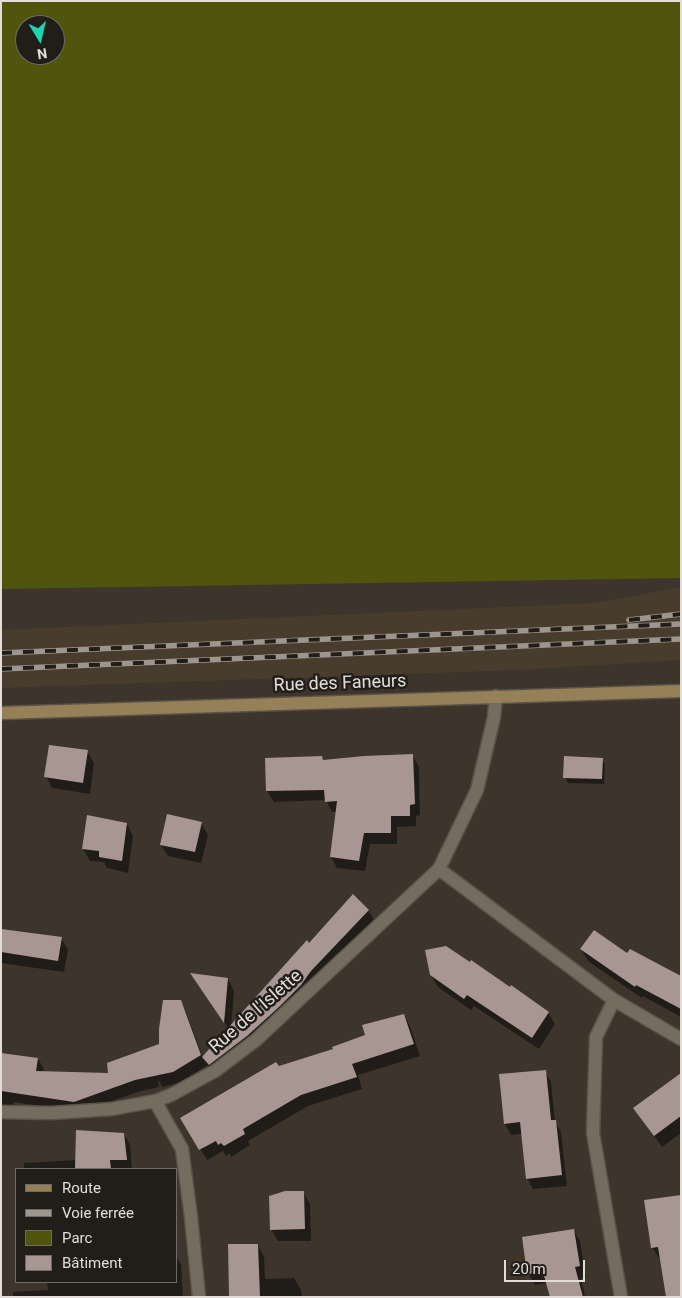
<!DOCTYPE html>
<meta charset="utf-8">
<style>
body{margin:0}
#map{position:relative;width:682px;height:1298px;overflow:hidden;background:#3d352b;font-family:Roboto,sans-serif}
canvas{display:block}
.frame{position:absolute;inset:0;border:2px solid #e2ddd6;pointer-events:none}
.legend{position:absolute;left:15px;top:1168px;width:162px;height:115px;box-sizing:border-box;background:#211d19;border:1px solid #6e6a65;margin:0;padding:6px 9px;list-style:none;font-size:15px;color:#e2ddd6}
.legend li{display:flex;align-items:center;gap:10px;height:25px}
.legend b{width:25px;border:1px solid #6e6a65}
.north{position:absolute;left:15px;top:15px;width:50px;height:50px;box-sizing:border-box;background:#211d19;border:1px solid #6e6a65;border-radius:50%;rotate:171deg;font-size:14px;font-weight:700;line-height:20px;text-align:center;color:#e2ddd6}
.north::after{content:'';display:block;margin:auto;width:18px;height:22px;background:#1fd5b0;clip-path:polygon(50% 0,100% 100%,50% 72%,0 100%)}
.scale{position:absolute;left:504px;top:1260px;width:81px;height:22px;box-sizing:border-box;border:2px solid #e2ddd6;border-top:0;padding-left:6px;font-size:15px;line-height:18px;white-space:nowrap;color:#e2ddd6;-webkit-text-stroke:4px #211d19;paint-order:stroke}
</style>
<div id="map">
<canvas width="682" height="1298"></canvas>
<div class="frame"></div>
<ul class="legend">
<li><b style="height:6px;background:#958057"></b>Route</li>
<li><b style="height:6px;background:#9d968e"></b>Voie ferrée</li>
<li><b style="height:14px;background:#4f550c"></b>Parc</li>
<li><b style="height:14px;background:#a79692"></b>Bâtiment</li>
</ul>
<div class="north">N</div>
<div class="scale">20 m</div>
</div>
<script>
const c = document.querySelector('canvas').getContext('2d');
c.lineJoin = 'round';
function fill(path, color) {
  c.fillStyle = color;
  c.fill(path, 'evenodd');
}
function shape(rows) {
  const path = new Path2D();
  for (const r of rows) {
    path.moveTo(r[0], r[1]);
    for (let i = 2; i < r.length; i += 2) path.lineTo(r[i], r[i + 1]);
  }
  return path;
}
function strokePath(path, color, width, dash) {
  c.strokeStyle = color;
  c.lineWidth = width;
  c.lineCap = dash ? 'butt' : 'round';
  c.setLineDash(dash || []);
  c.stroke(path);
}
function write(font, color, halo, rows, align = 'center') {
  c.font = font + ' Roboto,sans-serif';
  c.lineWidth = 5;
  c.setLineDash([]);
  c.textBaseline = 'middle';
  c.strokeStyle = halo;
  c.fillStyle = color;
  for (const [text, x, y, turn = 0] of rows) {
    c.save();
    c.translate(x, y);
    c.rotate((+turn || 0) * Math.PI / 180);
    c.textAlign = isNaN(turn) ? turn : align;
    if (halo) c.strokeText(text, 0, 0);
    c.fillText(text, 0, 0);
    c.restore();
  }
}
const built = shape([
 [681,587,681,660,519,670,1,688,1,630,595,603]
]);
const green = shape([
 [1,1,681,1,681,578,1,589],
 [25,25,55,25,55,55,25,55]
]);
const shadow = shape([
 [87,751,94,763,90,794,52,788,46,776],
 [413,756,419,767,420,815,416,816,416,826,397,827,397,844,370,844,365,871,337,868,331,857,337,812,332,812,326,800,274,802,267,791,321,757,324,761],
 [602,759,605,765,604,784,568,783,565,777],
 [201,823,208,835,201,863,168,856,161,845],
 [127,824,133,836,128,873,107,868,104,862,90,861,83,849],
 [368,910,374,920,316,981,306,995,209,1068,208,1065,179,1083,162,1087,158,1079,159,1087,141,1091,80,1112,14,1102,12,1110,1,1109,1,1054,38,1059,44,1069,43,1072,110,1075,161,1045,180,1002,186,1012,203,1058,229,1029,199,985,228,979,234,991,231,1027,310,945],
 [1,931,61,938,68,950,64,972,1,963],
 [581,949,628,955,681,977,681,1017,643,996,642,998,588,961],
 [431,975,548,1012,555,1024,539,1049,474,1006,471,1010,438,987],
 [404,1015,410,1026,420,1056,358,1075,362,1089,308,1106,248,1141,250,1145,231,1157,229,1153,226,1156,223,1151,207,1160,182,1119,278,1068,334,1050,366,1036],
 [545,1072,551,1082,555,1122,561,1132,567,1186,533,1189,527,1178,522,1134,511,1135,505,1124,500,1076],
 [681,1088,681,1133,662,1147,635,1108],
 [124,1134,130,1145,132,1169,24,1169,24,1163,77,1160],
 [303,1192,310,1204,311,1241,278,1241,271,1229],
 [681,1199,681,1297,664,1297,667,1296,661,1258,659,1258,652,1247],
 [573,1230,580,1241,586,1277,581,1278,585,1297,551,1297,547,1283,535,1285,529,1274],
 [258,1245,264,1257,265,1279,294,1278,301,1290,302,1297,230,1297],
 [176,1247,177,1258,181,1264,183,1297,13,1297,13,1292,48,1290,47,1282,176,1282]
]);
const building = shape([
 [49,745,88,750,83,783,44,777],
 [413,754,415,804,410,805,410,816,391,816,391,833,364,833,359,861,330,857,337,801,325,802,324,790,266,791,265,758,322,756,323,760,364,756],
 [564,756,603,758,602,779,563,778],
 [167,814,202,822,195,852,160,845],
 [87,815,127,823,122,861,99,857,99,851,82,849],
 [353,894,369,910,311,971,301,985,279,1007,247,1036,209,1065,202,1057,307,940,309,943],
 [1,929,62,937,58,961,1,952],
 [594,930,627,953,630,949,681,976,681,1009,636,985,635,987,580,949],
 [446,946,470,962,471,960,510,987,511,985,549,1012,532,1038,467,995,464,999,430,975,425,950],
 [190,973,228,978,224,1023],
 [163,1000,181,1000,201,1055,173,1072,135,1080,74,1102,1,1091,1,1053,38,1058,36,1071,108,1073,107,1063,159,1044,159,1029],
 [404,1014,414,1044,352,1064,357,1077,301,1095,243,1129,245,1134,224,1146,221,1143,218,1145,216,1141,199,1150,180,1118,276,1062,279,1066,333,1049,332,1047,365,1035,362,1025],
 [546,1070,551,1120,556,1120,562,1175,526,1179,520,1122,504,1124,499,1074],
 [681,1073,681,1116,654,1136,633,1108],
 [76,1130,124,1133,127,1160,110,1160,111,1169,75,1169],
 [285,1191,304,1191,305,1229,270,1230,269,1196],
 [681,1195,681,1297,666,1297,658,1247,651,1248,644,1200],
 [574,1229,580,1266,575,1267,583,1297,550,1297,543,1272,527,1274,522,1237],
 [228,1244,258,1244,260,1297,229,1297]
]);
const street = shape([
 [439,869,477,790,494,717,496,696],
 [614,1000,596,1037,593,1133,621,1297],
 [155,1101,182,1149,191,1217,199,1297],
 [1,1112,52,1113,112,1109,155,1101,171,1095,215,1071,256,1040,439,869,614,1000,681,1039]
]);
const secondary = shape([
 [1,713,681,691]
]);
const rail = shape([
 [629,620,681,614],
 [1,653,681,624],
 [1,669,681,639]
]);
const streetNames = [
 ["Rue des Faneurs",340,684,-2],
 ["Rue de l'Islette",256,1012,-41]
];
fill(built, '#483c2c');
fill(green, '#4f550c');
fill(shadow, '#0007');
fill(building, '#a79692');
strokePath(street, '#59534a', 15);
strokePath(secondary, '#59534a', 15);
strokePath(street, '#756c60', 12);
strokePath(secondary, '#958057', 12);
strokePath(rail, '#9d968e', 5.5);
strokePath(rail, '#211d19', 4, [11]);
write('18px', '#e2ddd6', '#211d19', streetNames);
</script>
